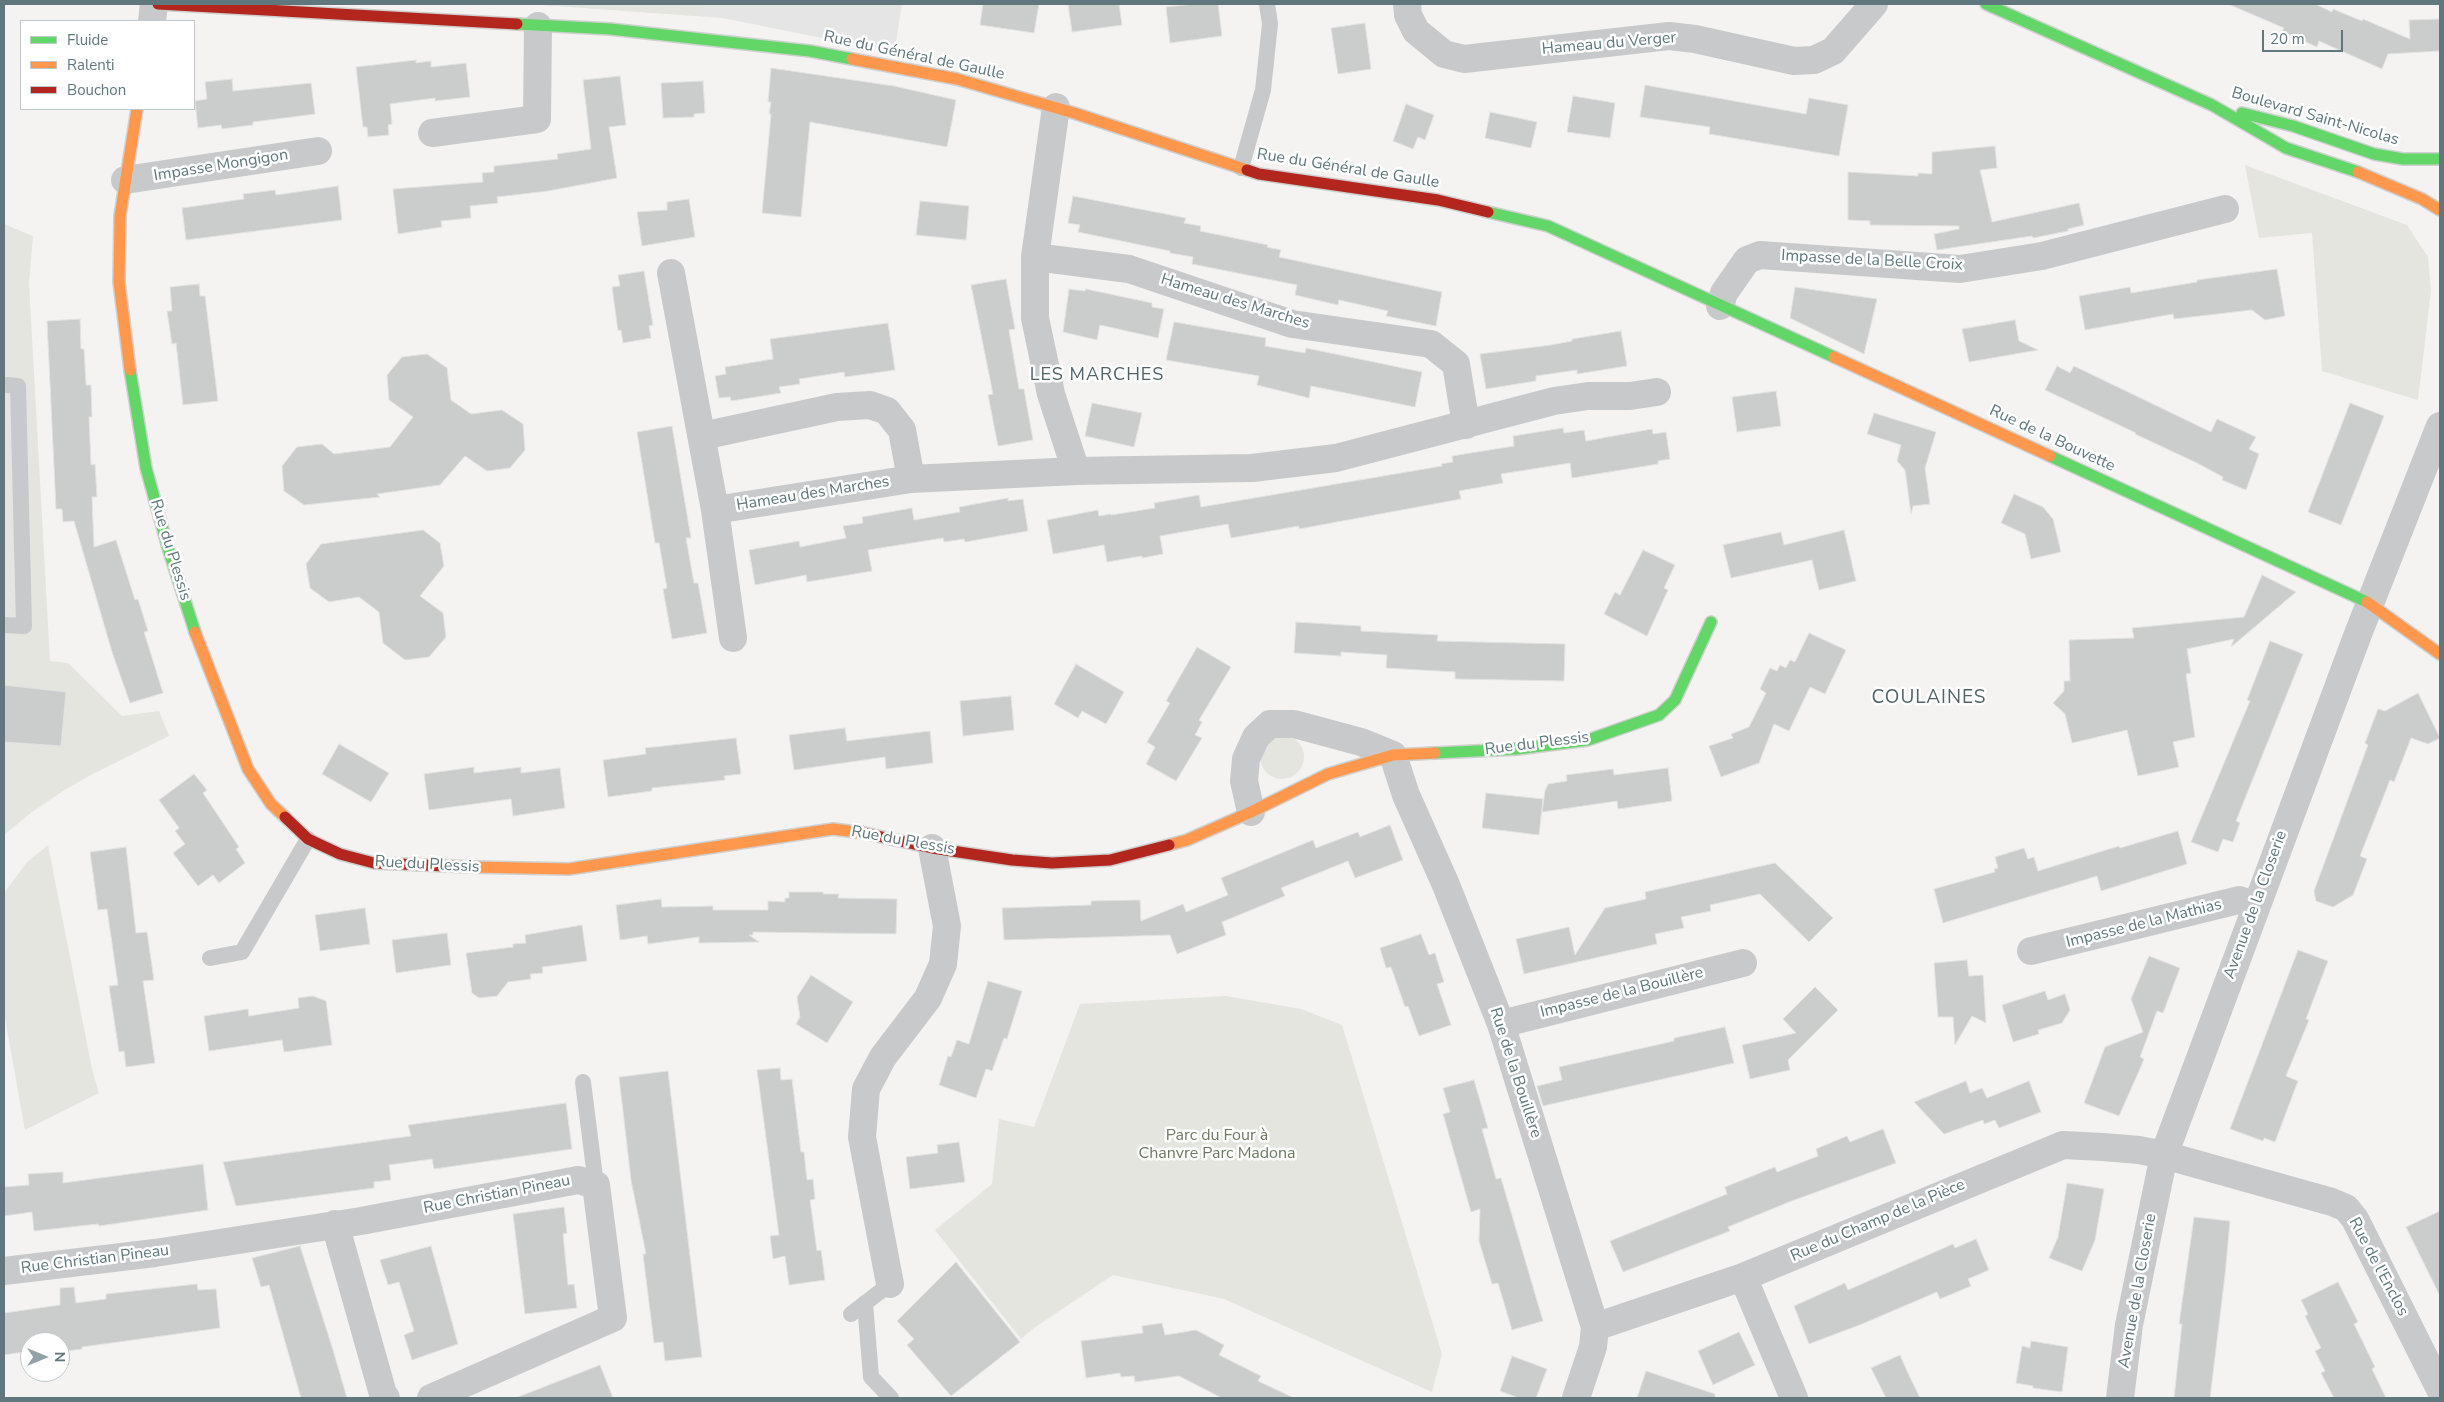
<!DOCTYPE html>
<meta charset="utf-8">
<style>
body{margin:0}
#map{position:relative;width:2444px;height:1402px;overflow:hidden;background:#f4f3f2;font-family:"Nunito Sans",sans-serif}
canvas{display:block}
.frame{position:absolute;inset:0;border:5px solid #5f777d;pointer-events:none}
.legend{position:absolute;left:20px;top:20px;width:175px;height:90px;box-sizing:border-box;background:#fff;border:1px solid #bfc9cb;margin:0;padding:6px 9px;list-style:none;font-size:15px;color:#5f777d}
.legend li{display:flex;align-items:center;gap:10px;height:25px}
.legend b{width:25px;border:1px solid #bfc9cb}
.north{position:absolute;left:20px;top:1332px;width:50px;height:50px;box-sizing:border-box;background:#fff;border:1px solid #bfc9cb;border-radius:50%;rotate:90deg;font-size:14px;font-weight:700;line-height:20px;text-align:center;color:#5f777d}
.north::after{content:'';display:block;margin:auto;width:18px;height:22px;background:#93a2a6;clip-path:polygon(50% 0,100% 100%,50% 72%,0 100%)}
.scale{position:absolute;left:2262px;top:30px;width:81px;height:22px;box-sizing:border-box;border:2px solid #5f777d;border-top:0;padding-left:6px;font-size:15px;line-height:18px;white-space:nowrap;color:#5f777d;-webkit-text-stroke:4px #fff;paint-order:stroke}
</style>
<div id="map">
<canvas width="2444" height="1402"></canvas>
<div class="frame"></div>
<ul class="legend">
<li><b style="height:6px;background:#63d668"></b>Fluide</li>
<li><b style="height:6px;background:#ff974d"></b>Ralenti</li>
<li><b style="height:6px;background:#b3261e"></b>Bouchon</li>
</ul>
<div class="north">N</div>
<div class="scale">20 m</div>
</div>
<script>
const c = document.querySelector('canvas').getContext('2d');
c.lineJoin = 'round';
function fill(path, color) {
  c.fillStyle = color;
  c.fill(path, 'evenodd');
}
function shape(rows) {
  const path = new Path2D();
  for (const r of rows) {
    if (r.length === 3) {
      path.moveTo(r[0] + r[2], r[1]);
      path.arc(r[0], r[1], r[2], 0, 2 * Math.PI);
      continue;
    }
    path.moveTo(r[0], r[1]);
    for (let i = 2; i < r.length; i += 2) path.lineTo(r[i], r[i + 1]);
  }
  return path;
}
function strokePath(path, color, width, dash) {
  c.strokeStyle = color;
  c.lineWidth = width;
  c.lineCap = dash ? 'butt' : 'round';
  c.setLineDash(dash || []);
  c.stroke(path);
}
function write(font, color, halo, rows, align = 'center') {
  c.font = font + ' "Nunito Sans",sans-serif';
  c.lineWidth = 5;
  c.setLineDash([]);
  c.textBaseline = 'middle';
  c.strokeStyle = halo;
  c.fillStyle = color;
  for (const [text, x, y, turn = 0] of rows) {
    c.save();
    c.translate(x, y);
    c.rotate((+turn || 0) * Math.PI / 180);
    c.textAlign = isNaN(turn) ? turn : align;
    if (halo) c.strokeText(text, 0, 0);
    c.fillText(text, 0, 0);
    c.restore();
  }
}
const built = shape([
 [529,4,902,4,896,42,881,50,723,18]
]);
const green = shape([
 [529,4,703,4,698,16],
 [2245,165,2407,225,2428,257,2431,291,2418,400,2322,371,2312,233,2259,238],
 [4,224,33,236,29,283,50,661,68,663,122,716,159,711,169,736,89,776,63,791,32,812,4,835],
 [1282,757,22],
 [48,845,92,1069,99,1093,25,1130,4,1013,4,893,27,862],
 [1226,996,1301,1009,1342,1025,1442,1354,1432,1392,1224,1299,1113,1275,1034,1328,1021,1339,935,1230,992,1184,999,1119,1034,1127,1080,1004]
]);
const building = shape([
 [983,4,1039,4,1034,33,980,25,983,4],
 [1068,4,1119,4,1122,25,1072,32,1068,4],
 [1195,4,1218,4,1222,36,1170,43,1166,7,1195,4],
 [2228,4,2315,4,2332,12,2333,9,2362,21,2363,19,2410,39,2409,20,2440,19,2440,51,2388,54,2382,69,2319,41,2317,47,2282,31,2284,28,2228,4],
 [1365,23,1371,69,1338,74,1331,28,1365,23],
 [416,60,416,63,431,61,431,67,466,63,470,97,435,101,435,98,390,104,392,124,388,125,389,135,368,137,367,127,363,127,356,67,416,60],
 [771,68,894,86,956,100,947,147,810,122,801,217,762,213,771,114,769,114,771,102,768,102,771,68],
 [620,76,626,125,609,127,617,178,548,191,497,197,498,203,470,206,471,218,441,221,442,227,398,234,393,189,483,182,482,173,494,172,494,166,558,159,557,154,591,149,583,80,620,76],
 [232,79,233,91,311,83,315,114,253,122,253,125,237,127,222,129,221,125,198,128,195,101,207,99,205,82,232,79],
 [703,81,705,113,694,114,694,117,663,118,661,83,703,81],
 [1645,85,1806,114,1809,98,1848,105,1839,156,1709,134,1710,127,1640,117,1645,85],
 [1573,96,1615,103,1610,138,1567,132,1573,96],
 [1406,104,1434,115,1425,140,1418,137,1413,149,1393,141,1406,104],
 [1490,112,1537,122,1531,148,1485,138,1490,112],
 [1995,146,1997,168,1980,170,1992,222,2079,203,2084,225,2068,229,2068,231,2033,238,2032,236,1937,250,1934,234,1959,229,1959,226,1870,225,1870,221,1848,220,1848,172,1918,176,1918,173,1932,174,1932,152,1995,146],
 [338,186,342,220,186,240,182,208,244,199,243,194,275,190,276,195,338,186],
 [1073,196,1186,218,1184,223,1201,226,1200,231,1268,245,1267,247,1281,250,1279,257,1442,292,1436,326,1386,316,1388,311,1339,300,1338,305,1295,295,1297,285,1192,264,1193,257,1170,253,1170,251,1078,232,1080,225,1068,223,1073,196],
 [689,199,695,237,642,246,637,212,667,210,667,202,689,199],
 [920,201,969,206,966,240,916,235,920,201],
 [2277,269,2285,316,2265,320,2252,310,2174,319,2173,314,2085,330,2079,296,2130,287,2131,293,2197,282,2197,280,2277,269],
 [644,271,653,325,649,326,651,338,623,343,621,330,618,331,612,287,620,286,618,275,644,271],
 [1006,279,1015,329,1009,330,1019,389,1024,389,1033,440,998,446,988,395,993,394,971,285,1006,279],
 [199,284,200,296,205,296,218,401,183,405,176,343,172,344,167,311,172,311,170,287,199,284],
 [1795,287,1877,299,1864,354,1790,318,1795,287],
 [1069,289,1085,291,1086,289,1152,303,1152,307,1164,309,1158,338,1100,325,1097,340,1063,332,1069,289],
 [80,319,81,349,84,349,86,385,91,385,92,417,89,417,91,465,95,464,97,497,92,497,94,547,116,540,135,600,138,599,148,631,144,632,163,693,130,703,112,652,74,521,63,522,62,509,56,509,47,321,80,319],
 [2015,320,2019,341,2038,350,1969,362,1962,329,2015,320],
 [1174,322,1266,338,1265,346,1305,353,1306,348,1422,372,1415,407,1311,386,1309,398,1257,385,1259,376,1166,360,1174,322],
 [888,323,895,370,845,377,844,372,799,379,800,384,779,387,781,393,731,401,730,397,719,398,715,376,726,374,725,367,773,359,770,339,888,323],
 [1621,331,1627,366,1577,374,1577,370,1556,373,1536,376,1536,381,1486,389,1480,354,1551,345,1572,341,1572,339,1621,331],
 [427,354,447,368,451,400,471,414,502,410,523,424,525,450,510,468,487,471,465,456,440,485,377,494,380,497,304,505,284,491,282,466,297,447,322,444,334,454,390,447,413,417,389,400,387,375,402,357,427,354],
 [2057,366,2070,373,2074,366,2211,432,2217,419,2256,437,2249,449,2259,454,2246,490,2222,480,2223,477,2197,463,2135,434,2136,433,2045,390,2057,366],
 [1776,391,1781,426,1737,432,1732,397,1776,391],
 [1092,403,1142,413,1134,447,1085,436,1092,403],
 [2350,403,2384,416,2341,525,2308,512,2350,403],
 [1874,413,1936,432,1925,468,1930,504,1913,506,1911,514,1905,470,1897,461,1901,445,1867,434,1874,413],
 [672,426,691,538,686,538,694,583,698,583,707,633,672,639,663,589,667,588,659,543,655,543,637,432,672,426],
 [1563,428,1564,433,1584,430,1586,441,1652,429,1653,434,1666,432,1670,459,1658,461,1658,464,1572,478,1570,463,1501,474,1503,483,1459,491,1461,499,1299,529,1299,526,1231,538,1228,524,1160,536,1163,554,1142,558,1142,556,1107,562,1104,545,1053,554,1047,520,1098,510,1099,516,1110,514,1111,515,1155,508,1154,503,1199,495,1201,507,1442,466,1441,464,1453,462,1452,456,1514,446,1513,436,1563,428],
 [2014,494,2043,507,2053,519,2061,552,2031,559,2025,534,2001,523,2014,494],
 [1008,498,1008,501,1023,499,1028,531,965,542,964,539,944,542,943,538,868,550,872,571,807,582,806,575,755,585,749,550,799,541,800,547,846,538,843,526,863,523,862,517,912,508,914,520,960,512,959,507,1008,498],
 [423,530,440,543,444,566,420,596,443,613,446,637,429,657,405,660,383,643,379,612,359,597,329,602,310,588,306,564,321,544,423,530],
 [1844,530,1856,581,1819,590,1812,560,1731,578,1723,545,1781,532,1784,545,1844,530],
 [1643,550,1675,565,1664,588,1668,590,1647,636,1604,614,1615,592,1620,595,1643,550],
 [2262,575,2296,592,2231,647,2234,639,2187,649,2191,673,2186,674,2195,737,2173,742,2179,767,2138,776,2127,730,2072,743,2065,714,2053,703,2064,691,2064,681,2070,681,2069,640,2134,638,2132,628,2244,617,2262,575],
 [1296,622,1361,626,1361,631,1438,635,1437,641,1565,644,1564,681,1455,679,1455,672,1386,668,1387,655,1341,652,1341,656,1294,653,1296,622],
 [1809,633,1846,650,1825,694,1810,687,1789,731,1774,724,1759,763,1721,777,1709,746,1733,738,1731,734,1749,727,1766,693,1760,689,1770,668,1777,671,1780,665,1786,668,1790,660,1795,662,1809,633],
 [2270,641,2303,654,2236,821,2240,823,2233,842,2223,839,2218,852,2191,842,2250,701,2247,700,2270,641],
 [1197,647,1231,667,1199,720,1202,722,1195,735,1202,738,1176,781,1146,764,1155,747,1147,742,1170,703,1166,701,1197,647],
 [1076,664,1124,692,1106,724,1082,711,1078,718,1054,704,1076,664],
 [4,685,66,692,61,746,4,742,4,685],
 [2418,693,2440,738,2428,744,2411,738,2394,782,2390,780,2360,856,2367,859,2353,895,2333,907,2316,901,2314,891,2368,745,2365,743,2378,709,2385,711,2418,693],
 [1011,696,1014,730,963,736,960,701,1011,696],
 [845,728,847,741,930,731,933,763,886,769,885,757,794,770,789,735,845,728],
 [736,738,741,774,724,776,725,780,652,788,652,791,608,797,603,760,646,754,645,748,736,738],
 [339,744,389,773,371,802,322,774,339,744],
 [474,767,474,773,521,767,521,773,560,768,565,808,513,816,511,799,429,810,424,774,474,767],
 [1668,768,1672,801,1618,809,1617,801,1542,812,1545,791,1548,784,1567,781,1566,775,1613,769,1614,775,1668,768],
 [194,774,207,790,203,793,239,847,236,849,245,863,219,883,213,875,198,886,173,853,185,844,175,831,179,828,159,800,194,774],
 [1486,793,1543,799,1539,835,1482,828,1486,793],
 [1390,825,1403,860,1355,878,1348,861,1281,888,1285,896,1222,922,1226,935,1177,954,1170,935,1004,940,1002,908,1091,905,1091,901,1140,900,1141,921,1183,904,1186,912,1228,895,1221,878,1313,840,1316,848,1358,832,1360,837,1390,825],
 [2178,831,2187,864,2101,891,2097,876,1943,923,1934,889,1995,872,1994,869,1998,868,1995,857,2024,848,2028,859,2034,857,2038,871,2119,846,2120,848,2178,831],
 [126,847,136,933,147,932,154,980,143,981,155,1063,126,1067,124,1051,119,1052,109,986,118,985,107,909,98,910,90,852,126,847],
 [1775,863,1833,918,1809,942,1760,894,1710,905,1711,911,1681,917,1684,928,1655,934,1657,944,1524,974,1516,939,1569,927,1575,955,1605,908,1646,899,1645,892,1775,863],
 [789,892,823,892,823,894,839,894,838,898,897,899,896,934,753,932,753,935,749,935,759,942,699,943,699,937,648,944,647,936,620,940,616,905,661,899,662,907,713,906,713,910,768,910,768,901,785,902,785,898,789,898,789,892],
 [365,908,370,944,320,951,315,915,365,908],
 [582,925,587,961,542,967,543,973,530,974,531,979,508,982,497,996,479,998,472,993,466,953,513,947,513,944,526,943,525,935,582,925],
 [447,933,451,965,396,973,392,940,447,933],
 [1421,934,1429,955,1435,953,1444,982,1437,984,1451,1025,1419,1036,1408,1006,1405,1007,1391,967,1386,968,1380,948,1421,934],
 [2298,950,2328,961,2306,1019,2309,1020,2286,1076,2298,1081,2275,1142,2264,1138,2263,1141,2230,1129,2298,950],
 [2149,956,2180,968,2163,1013,2157,1011,2140,1057,2144,1059,2139,1071,2119,1116,2084,1103,2105,1047,2143,1032,2131,999,2149,956],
 [1967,960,1969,976,1983,975,1986,1023,1972,1016,1955,1045,1953,1017,1938,1017,1934,963,1967,960],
 [811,975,853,1002,827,1043,796,1024,800,1017,797,997,811,975],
 [988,981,1022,991,1007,1039,1004,1038,992,1071,986,1069,976,1098,939,1085,948,1056,951,1057,957,1040,969,1044,988,981],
 [1815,987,1838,1010,1788,1060,1790,1070,1750,1079,1742,1045,1796,1033,1783,1019,1815,987],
 [2045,991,2048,1000,2065,994,2070,1010,2062,1023,2038,1030,2039,1034,2013,1042,2002,1005,2045,991],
 [313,996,326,1001,332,1045,284,1052,282,1040,209,1051,204,1016,248,1009,249,1016,299,1008,298,998,313,996],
 [1725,1027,1734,1063,1543,1106,1537,1086,1562,1080,1559,1067,1674,1041,1674,1038,1725,1027],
 [780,1068,781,1080,792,1079,801,1152,804,1152,807,1180,813,1179,815,1199,810,1200,817,1251,821,1250,825,1280,789,1285,785,1256,773,1259,770,1236,779,1235,757,1070,780,1068],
 [668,1071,702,1357,665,1361,663,1342,654,1343,643,1254,646,1254,631,1180,619,1077,668,1071],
 [1474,1080,1488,1128,1482,1129,1496,1179,1501,1178,1543,1321,1512,1330,1498,1283,1492,1284,1479,1241,1480,1209,1471,1212,1443,1114,1450,1112,1443,1088,1474,1080],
 [1966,1081,1970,1093,1982,1088,1987,1098,2029,1081,2041,1112,1999,1128,1995,1120,1984,1124,1983,1120,1944,1134,1914,1102,1966,1081],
 [566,1103,572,1149,434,1169,432,1159,389,1165,391,1180,374,1182,374,1188,236,1206,223,1162,411,1136,408,1125,566,1103],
 [1883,1129,1896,1163,1789,1202,1728,1227,1730,1231,1623,1272,1610,1241,1727,1194,1725,1187,1775,1167,1777,1172,1818,1156,1816,1149,1847,1136,1850,1142,1883,1129],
 [959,1142,965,1182,910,1189,906,1157,938,1153,937,1145,959,1142],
 [203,1164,208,1210,99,1226,98,1224,34,1231,32,1212,4,1216,4,1187,29,1185,28,1174,63,1172,63,1183,203,1164],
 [2067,1183,2104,1189,2095,1240,2082,1271,2049,1258,2058,1237,2067,1183],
 [564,1207,567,1233,563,1234,568,1285,574,1284,577,1308,525,1314,513,1214,564,1207],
 [2440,1211,2440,1296,2406,1227,2440,1211],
 [2194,1217,2230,1221,2225,1275,2210,1398,2174,1398,2182,1324,2179,1324,2194,1217],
 [1976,1239,1989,1270,1968,1279,1971,1286,1940,1299,1937,1292,1862,1324,1809,1344,1794,1306,1845,1283,1848,1290,1953,1244,1955,1248,1976,1239],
 [300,1246,333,1350,347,1398,301,1398,269,1285,261,1287,252,1258,300,1246],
 [431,1246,458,1344,412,1360,404,1335,414,1331,399,1282,388,1285,380,1260,431,1246],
 [956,1262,1020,1342,951,1396,907,1345,914,1339,897,1321,956,1262],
 [2338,1282,2358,1322,2354,1324,2375,1367,2372,1369,2386,1398,2334,1398,2321,1373,2325,1371,2315,1351,2321,1348,2305,1316,2308,1314,2301,1300,2338,1282],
 [197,1284,198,1290,216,1289,220,1328,82,1347,82,1349,60,1352,60,1342,30,1342,30,1351,4,1355,4,1313,60,1305,60,1288,74,1287,76,1303,106,1299,106,1294,197,1284],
 [1162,1323,1165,1335,1196,1330,1224,1345,1219,1355,1261,1376,1258,1381,1294,1398,1222,1398,1179,1376,1135,1382,1134,1376,1121,1377,1120,1373,1086,1378,1081,1341,1143,1333,1142,1326,1162,1323],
 [1739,1332,1755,1365,1713,1385,1698,1351,1739,1332],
 [2031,1341,2068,1347,2062,1392,2033,1388,2033,1386,2016,1383,2022,1346,2030,1348,2031,1341],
 [1900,1355,1907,1371,1920,1398,1886,1398,1871,1368,1900,1355],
 [1512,1356,1547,1369,1536,1398,1519,1398,1500,1391,1512,1356],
 [600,1365,613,1398,518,1398,518,1397,600,1365],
 [1646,1371,1715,1394,1715,1398,1637,1398,1646,1371]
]);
const lane = shape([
 [1241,168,1263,90,1270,24,1267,4],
 [4,625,24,626,18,386,7,385],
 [210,958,242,952,308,839],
 [583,1082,596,1185],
 [865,1303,871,1377,891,1398],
 [851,1314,890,1284]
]);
const street = shape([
 [1407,4,1408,15,1416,31,1444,54,1464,59,1669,36,1695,39,1794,61,1814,60,1833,51,1874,4],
 [152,21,154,4],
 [1056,107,1035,257,1035,318,1051,394,1076,471],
 [432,133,537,119,538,26],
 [125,180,318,151],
 [1035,257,1129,269,1292,324,1431,344,1456,364,1466,425],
 [671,273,715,510,733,638],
 [1720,306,1724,293,1747,260,1760,255,1960,269,2042,256,2225,209],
 [702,436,837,407,870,405,887,411,902,430,911,479],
 [715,510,911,479,1076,471,1252,468,1336,458,1554,401,1588,396,1630,396,1657,392],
 [1251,812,1244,781,1246,759,1256,737,1270,724,1294,724,1361,742,1393,755,1406,795,1446,885,1501,1024,1595,1327,1593,1347,1576,1398],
 [2031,951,2239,900,2256,906],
 [1501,1024,1743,963],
 [335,1224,383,1394,386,1398],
 [4,1271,155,1253,361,1221,578,1180,596,1185,613,1318,431,1398],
 [1743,1277,1794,1398],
 [890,1284,862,1137,866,1089,883,1057,928,998,943,964,947,926,932,848],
 [1595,1327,1743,1277,2063,1145,2103,1147,2139,1150,2164,1155,2332,1202,2346,1208,2355,1219,2440,1389],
 [2120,1398,2129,1325,2164,1155,2358,634,2440,426]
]);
const fast = shape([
 [1986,4,2212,105,2286,148,2358,172],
 [517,24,610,29,810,51,852,59],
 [2242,113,2293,126,2374,154,2403,159,2440,159],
 [1488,212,1548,226,1834,357],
 [130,370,146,468,168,548,195,632],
 [2050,456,2367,602],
 [1435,753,1517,749,1588,740,1659,715,1675,700,1711,622]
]);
const slow = shape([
 [852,59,957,79,1074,113,1247,170],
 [2358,172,2422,199,2440,210],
 [1834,357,2050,456],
 [130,370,119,282,120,216,137,109],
 [2367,602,2440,654],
 [195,632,248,769,271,804,285,817],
 [1169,845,1187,840,1251,812,1328,774,1393,755,1435,753],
 [472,867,569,869,833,829,864,833]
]);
const jam = shape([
 [158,4,517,24],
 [1247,170,1259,174,1438,200,1488,212],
 [285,817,308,839,340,854,374,863,472,867],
 [864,833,932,848,1012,860,1052,863,1110,860,1169,845]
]);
const streetNames = [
 ["Hameau du Verger",1609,44,-5],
 ["Rue du Général de Gaulle",914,56,12],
 ["Boulevard Saint-Nicolas",2315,117,16],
 ["Impasse Mongigon",221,166,-9],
 ["Rue du Général de Gaulle",1348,169,9],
 ["Impasse de la Belle Croix",1872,261,3],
 ["Hameau des Marches",1235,302,17],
 ["Rue de la Bouvette",2052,439,25],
 ["Hameau des Marches",813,494,-9],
 ["Rue du Plessis",170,550,73],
 ["Rue du Plessis",1537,744,-7],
 ["Rue du Plessis",903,841,10],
 ["Rue du Plessis",427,865,3],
 ["Avenue de la Closerie",2256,905,-70],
 ["Impasse de la Mathias",2144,924,-14],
 ["Impasse de la Bouillère",1622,993,-14],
 ["Rue de la Bouillère",1515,1073,72],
 ["Rue Christian Pineau",497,1195,-11],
 ["Rue du Champ de la Pièce",1878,1221,-23],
 ["Rue Christian Pineau",95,1260,-7],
 ["Rue de l'Enclos",2378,1267,62],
 ["Avenue de la Closerie",2138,1291,-80]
];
const parkNames = [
 ["Parc du Four à",1217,1136],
 ["Chanvre Parc Madona",1217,1154]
];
const neighbourhoodNames = [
 ["LES MARCHES",1097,376]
];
const quarterNames = [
 ["COULAINES",1929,698]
];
fill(built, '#e4e5e4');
fill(green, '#e4e5df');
fill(building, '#cbcdcd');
strokePath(building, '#e3e2e2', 1);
strokePath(fast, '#cfd0d0', 14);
strokePath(slow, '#cfd0d0', 14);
strokePath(jam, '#cfd0d0', 14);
strokePath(lane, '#c8c9ca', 16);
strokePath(street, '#c8c9ca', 28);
strokePath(fast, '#63d668', 11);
strokePath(slow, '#ff974d', 11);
strokePath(jam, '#b3261e', 11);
write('16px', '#5f777d', '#fff', streetNames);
write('16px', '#6c7a62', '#fff', parkNames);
c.letterSpacing = '1px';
write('18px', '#516368', '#fff', neighbourhoodNames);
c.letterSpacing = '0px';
c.letterSpacing = '1px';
write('19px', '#516368', '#fff', quarterNames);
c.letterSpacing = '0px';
</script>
